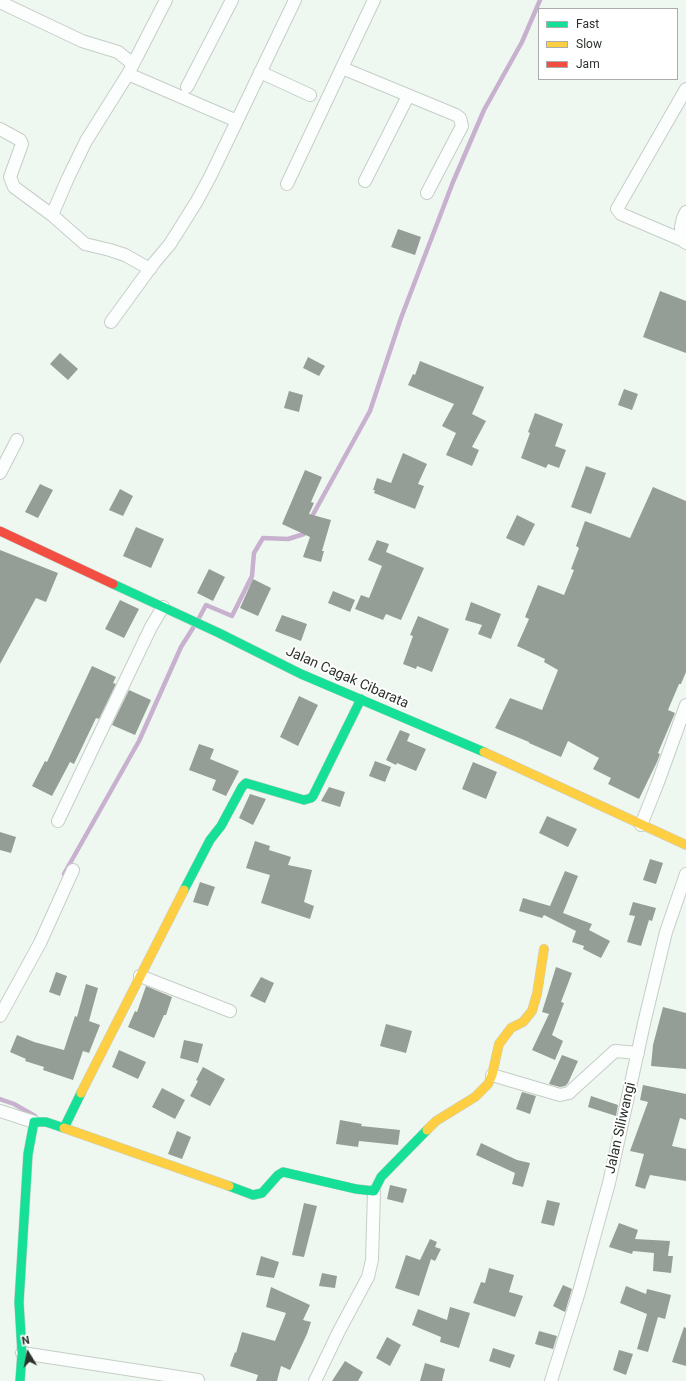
<!DOCTYPE html>
<style>
body{margin:0}
#map{position:relative;width:686px;height:1381px;overflow:hidden;background:#eef8f0;font-family:Roboto,sans-serif}
canvas{display:block}
.legend{position:absolute;left:538px;top:8px;width:140px;height:72px;box-sizing:border-box;background:#fff;border:1px solid #aaadab;margin:0;padding:5px 7px;list-style:none;font-size:12px;color:#2b322c}
.legend li{display:flex;align-items:center;gap:8px;height:20px}
.legend b{width:20px;border:1px solid #aaadab}
.north{position:absolute;left:8px;top:1333px;width:40px;height:40px;-webkit-text-stroke:3px #fff;paint-order:stroke;rotate:350deg;font-size:11px;font-weight:700;line-height:16px;text-align:center;color:#2b322c}
.north::after{content:'';display:block;margin:auto;width:14px;height:18px;background:#2b322c;clip-path:polygon(50% 0,100% 100%,50% 72%,0 100%)}
</style>
<div id="map">
<canvas width="686" height="1381"></canvas>
<ul class="legend">
<li><b style="height:5px;background:#16e098"></b>Fast</li>
<li><b style="height:5px;background:#ffcf43"></b>Slow</li>
<li><b style="height:5px;background:#f24e42"></b>Jam</li>
</ul>
<div class="north">N</div>
</div>
<script>
const c = document.querySelector('canvas').getContext('2d');
c.lineJoin = 'round';
function shape(rows) {
  const path = new Path2D();
  for (const r of rows) {
    path.moveTo(r[0], r[1]);
    for (let i = 2; i < r.length; i += 2) path.lineTo(r[i], r[i + 1]);
  }
  return path;
}
function strokePath(path, color, width, dash) {
  c.strokeStyle = color;
  c.lineWidth = width;
  c.lineCap = dash ? 'butt' : 'round';
  c.setLineDash(dash || []);
  c.stroke(path);
}
function fill(path, color) {
  c.fillStyle = color;
  c.fill(path, 'evenodd');
}
function write(font, color, halo, rows, align = 'center') {
  c.font = font + ' Roboto,sans-serif';
  c.lineWidth = 4;
  c.setLineDash([]);
  c.textBaseline = 'middle';
  c.strokeStyle = halo;
  c.fillStyle = color;
  for (const [text, x, y, turn = 0] of rows) {
    c.save();
    c.translate(x, y);
    c.rotate((+turn || 0) * Math.PI / 180);
    c.textAlign = isNaN(turn) ? turn : align;
    if (halo) c.strokeText(text, 0, 0);
    c.fillText(text, 0, 0);
    c.restore();
  }
}
const stream = shape([
 [310,520,370,411,401,318,453,182,484,110,522,42,540,0],
 [199,618,206,605,232,616,252,576,254,553,263,538,288,539,304,534,306,529],
 [64,874,139,741,181,647,193,628],
 [0,1099,14,1104,35,1116]
]);
const building = shape([
 [398,229,421,237,415,255,391,247],
 [660,291,686,301,686,353,643,337],
 [60,353,78,369,68,380,50,364],
 [308,357,325,366,319,376,303,368],
 [420,361,484,387,472,414,486,421,472,447,479,450,472,466,446,455,456,433,442,426,454,404,408,385,413,374,415,375],
 [624,389,638,394,632,410,618,405],
 [289,391,303,395,299,412,284,408],
 [535,413,563,424,555,446,566,450,559,468,548,464,546,468,521,458,530,433,528,432],
 [403,453,427,464,418,484,424,486,415,509,374,493,375,490,373,490,377,478,391,483],
 [586,466,606,473,591,514,571,507],
 [305,470,322,477,311,502,314,503,309,514,331,520,322,551,324,551,321,562,303,557,310,537,282,524],
 [40,484,53,490,38,518,25,512],
 [653,487,686,501,686,672,681,684,679,684,668,710,675,713,658,753,660,754,657,762,639,799,608,784,611,778,593,769,599,758,568,741,561,757,529,743,529,742,495,728,510,698,542,710,558,670,544,662,545,659,517,646,529,619,525,617,538,585,564,595,574,570,571,569,579,548,576,546,585,521,630,538],
 [120,489,133,496,123,516,109,510],
 [517,515,535,524,524,546,506,538],
 [136,527,164,539,151,568,123,556],
 [377,540,389,544,386,552,424,568,401,620,386,614,383,620,355,609,361,595,369,598,382,566,368,560],
 [0,550,58,573,46,602,36,598,0,664],
 [209,569,225,577,213,601,197,593],
 [253,579,271,588,258,616,240,608],
 [333,591,355,600,350,612,328,603],
 [120,600,139,609,124,638,105,629],
 [471,602,501,614,491,639,478,634,482,625,465,620],
 [282,615,307,624,301,641,275,631],
 [418,616,449,629,432,672,417,666,416,669,403,664,413,636,410,635],
 [92,666,116,677,113,683,116,684,99,719,96,718,74,764,70,762,52,796,32,786,45,761,47,762],
 [129,690,151,700,135,735,112,725],
 [299,696,318,705,298,746,280,737],
 [400,730,410,734,407,741,426,749,416,771,397,763,396,765,386,760],
 [199,744,214,749,210,759,239,771,226,796,212,790,216,780,189,770],
 [375,761,391,767,385,782,369,776],
 [473,762,497,772,486,799,462,789],
 [329,787,345,792,340,807,321,801],
 [250,794,266,799,253,825,239,818],
 [547,816,577,829,568,847,539,833],
 [0,832,16,837,11,853,0,850],
 [255,841,270,846,269,850,291,857,288,865,312,870,304,902,314,906,310,919,261,903,270,875,246,868],
 [650,859,663,863,656,884,643,880],
 [565,871,578,876,563,913,592,924,589,930,610,941,601,958,583,949,584,946,572,942,576,931,544,915,542,918,519,911,523,898,550,906],
 [200,882,215,887,208,906,193,902],
 [633,902,656,908,652,921,649,920,641,946,627,942,635,916,629,915],
 [556,967,572,973,561,1002,564,1003,552,1035,563,1041,555,1060,532,1050,549,1014,542,1012],
 [56,972,67,976,60,996,49,992],
 [261,977,274,983,265,1003,250,996],
 [86,984,98,988,89,1021,100,1025,89,1053,83,1051,73,1080,43,1070,44,1067,25,1061,26,1059,10,1052,17,1035,34,1042,64,1050,75,1016,77,1017],
 [146,986,172,997,166,1015,164,1015,154,1038,128,1027,135,1011,137,1012],
 [663,1007,686,1013,686,1069,651,1066,653,1045],
 [386,1024,412,1031,406,1053,380,1046],
 [184,1040,203,1044,198,1063,180,1058],
 [119,1050,146,1062,138,1079,112,1067],
 [562,1055,578,1061,568,1083,565,1086,560,1087,549,1084],
 [203,1067,225,1079,210,1106,190,1096,198,1081,196,1080],
 [643,1085,686,1094,686,1120,680,1118,672,1146,686,1149,686,1181,650,1175,645,1189,635,1186,644,1154,630,1151,648,1102,640,1100],
 [162,1088,185,1100,175,1119,152,1107],
 [522,1092,536,1096,530,1114,516,1109],
 [591,1096,618,1105,616,1116,588,1107],
 [340,1120,362,1124,361,1126,400,1130,398,1145,359,1141,358,1147,336,1144],
 [177,1131,191,1137,182,1159,168,1154],
 [481,1143,517,1160,530,1163,523,1187,512,1184,515,1173,476,1155],
 [390,1185,407,1189,403,1203,387,1199],
 [547,1200,560,1203,554,1226,541,1223],
 [304,1203,317,1206,304,1257,292,1255],
 [619,1223,638,1230,635,1239,670,1241,668,1256,673,1256,671,1273,653,1271,654,1253,633,1251,632,1254,609,1247],
 [430,1239,437,1242,435,1247,441,1249,435,1261,431,1259,419,1296,395,1288,406,1255,420,1260],
 [261,1256,279,1262,274,1278,256,1275],
 [489,1268,514,1275,509,1292,523,1296,515,1317,473,1303,481,1282,485,1283],
 [322,1273,337,1276,335,1288,319,1286],
 [563,1285,572,1289,565,1312,553,1306],
 [626,1286,646,1294,647,1289,671,1295,665,1319,658,1317,648,1352,637,1349,647,1314,620,1303],
 [271,1287,310,1305,303,1320,311,1322,307,1334,290,1370,281,1366,277,1381,256,1381,258,1375,230,1366,235,1352,236,1353,242,1332,275,1341,286,1313,266,1307],
 [450,1307,470,1313,459,1348,440,1342,441,1337,412,1325,418,1309,447,1320],
 [684,1327,686,1328,686,1366,672,1362],
 [539,1331,557,1336,553,1349,535,1344],
 [387,1337,401,1345,390,1366,376,1358],
 [493,1348,515,1355,510,1368,489,1361],
 [619,1350,633,1354,626,1375,613,1370],
 [345,1361,363,1372,358,1381,332,1381],
 [425,1363,445,1369,442,1381,420,1381]
]);
const street = shape([
 [4,4,82,41,118,52,133,64],
 [342,68,456,115,460,118,462,126,427,193],
 [260,72,310,95],
 [128,74,237,121],
 [187,87,232,0],
 [686,89,617,209,621,214,682,240,686,243],
 [0,129,20,140,22,144,10,177,14,187,52,215,85,244,110,250,125,255,150,269],
 [365,181,408,96],
 [287,184,374,0],
 [52,215,68,178,86,141,128,74,166,0],
 [682,240,681,227,683,218,686,212],
 [111,322,154,263,170,244,197,201,211,175,295,0],
 [0,473,17,440],
 [58,821,151,627,163,607],
 [641,825,657,785,686,705],
 [140,976,230,1011],
 [0,1016,40,943,73,870],
 [492,1075,560,1095,569,1093,572,1090,615,1051,638,1053],
 [0,1111,34,1122],
 [22,1353,198,1380],
 [315,1381,339,1331,368,1277,372,1260,374,1191],
 [551,1381,579,1292,609,1183,645,1019,666,932,686,874]
]);
const fast = shape([
 [113,584,219,633,301,674,484,752],
 [184,890,210,840,221,826,242,787,246,783,304,800,311,798,313,796,361,699],
 [229,1186,253,1195,262,1193,278,1175,283,1172,356,1189,374,1191,381,1177,427,1130],
 [20,1381,22,1353,19,1302,28,1154,34,1122,46,1122,64,1128,81,1093]
]);
const slow = shape([
 [484,752,686,845],
 [81,1093,184,890],
 [64,1128,229,1186],
 [427,1130,436,1121,475,1097,488,1084,492,1075,499,1044,511,1028,523,1022,532,1011,537,994,544,949]
]);
const jam = shape([
 [0,531,113,584]
]);
const streetNames = [
 ["Jalan Cagak Cibarata",347,678,24],
 ["Jalan Siliwangi",621,1128,-77]
];
strokePath(stream, '#c8b1ce', 4.5);
fill(building, '#959d97');
strokePath(street, '#c5cec7', 14);
strokePath(fast, '#c5cec7', 10);
strokePath(slow, '#c5cec7', 10);
strokePath(jam, '#c5cec7', 10);
strokePath(street, '#fcfefd', 12);
strokePath(fast, '#16e098', 9);
strokePath(slow, '#ffcf43', 9);
strokePath(jam, '#f24e42', 9);
write('14px', '#2b322c', '#fff', streetNames);
</script>
